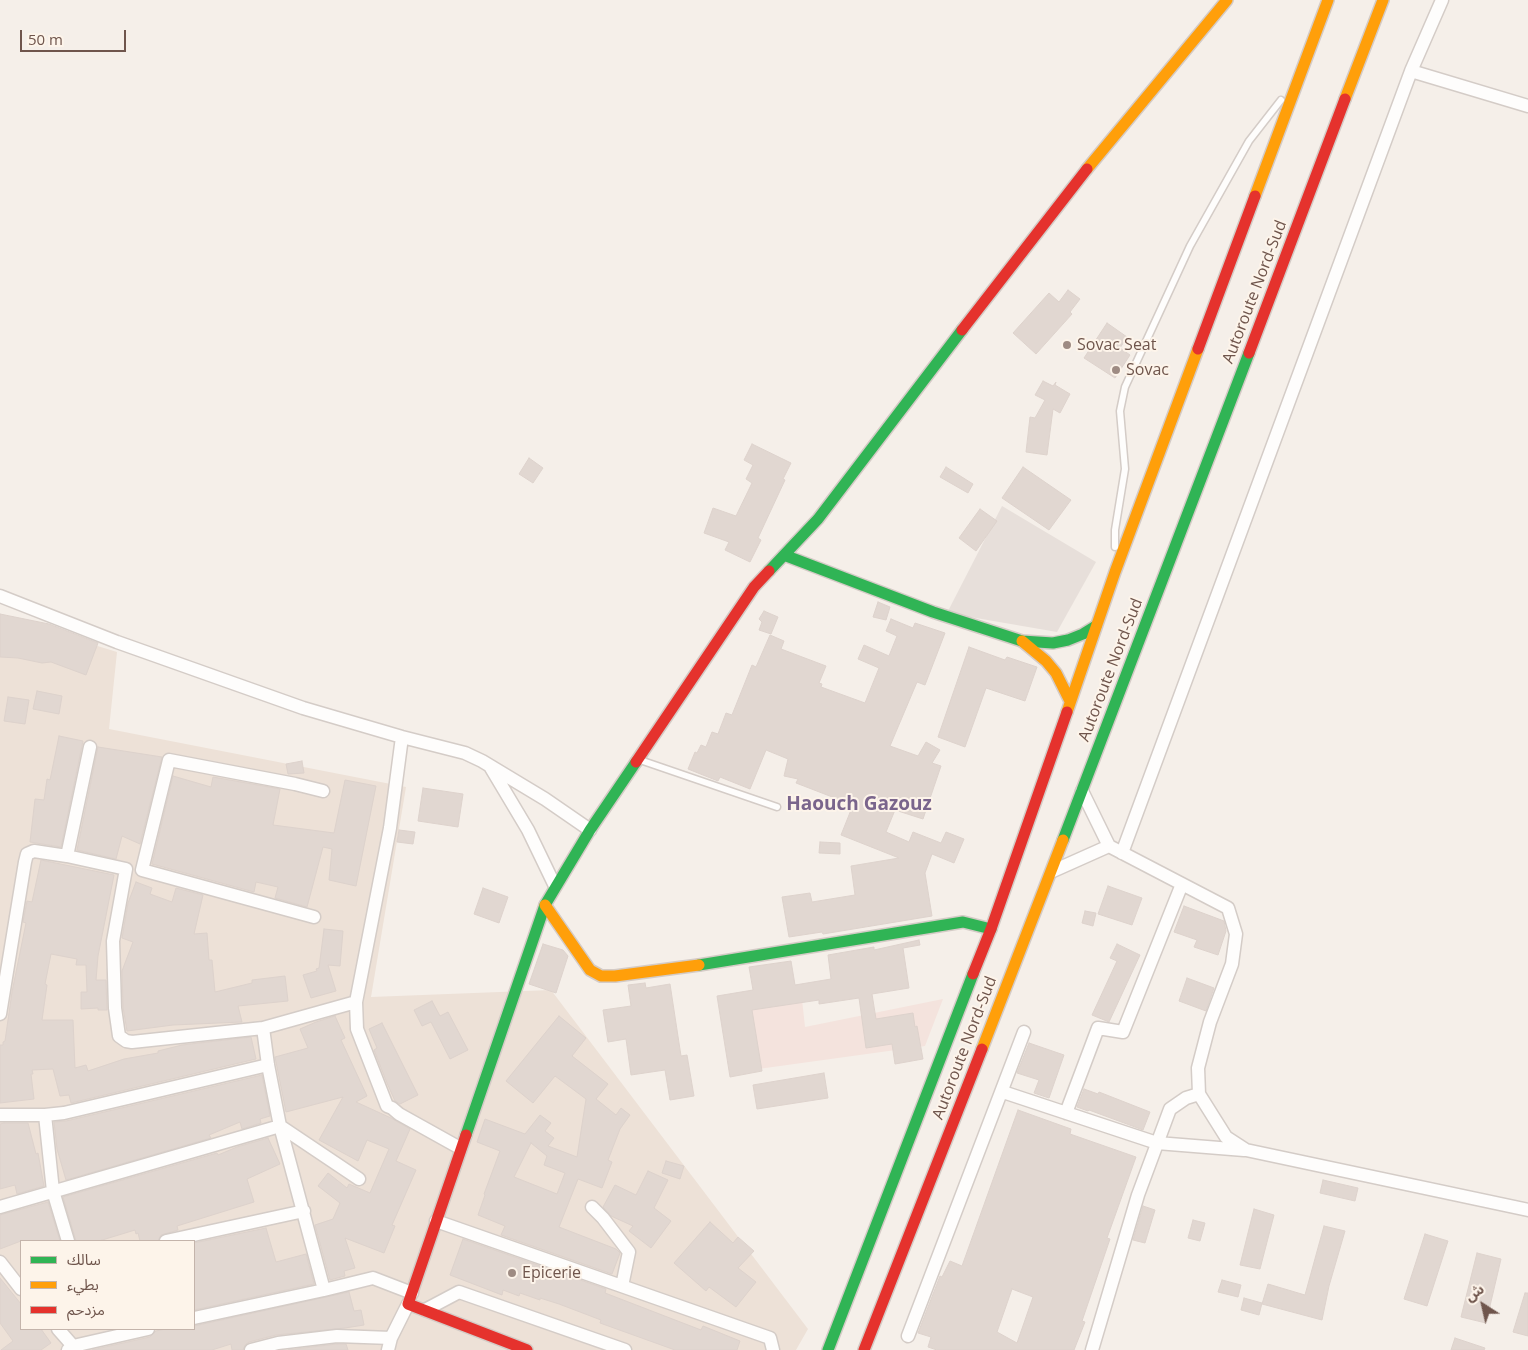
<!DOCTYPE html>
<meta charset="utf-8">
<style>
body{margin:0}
#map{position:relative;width:1528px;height:1350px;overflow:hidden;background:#f5efe9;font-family:"Open Sans","Noto Sans Arabic",sans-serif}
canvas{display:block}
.legend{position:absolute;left:20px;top:1240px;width:175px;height:90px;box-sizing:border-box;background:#fdf4ea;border:1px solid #c4b4ab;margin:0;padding:6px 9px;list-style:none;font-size:15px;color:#6f554c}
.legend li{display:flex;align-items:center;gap:10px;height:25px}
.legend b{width:25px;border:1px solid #c4b4ab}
.north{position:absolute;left:1458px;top:1280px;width:50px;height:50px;-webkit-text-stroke:4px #fdf4ea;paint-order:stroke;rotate:325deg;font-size:14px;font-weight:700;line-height:20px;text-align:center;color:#6f554c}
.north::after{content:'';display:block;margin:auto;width:18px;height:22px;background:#6f554c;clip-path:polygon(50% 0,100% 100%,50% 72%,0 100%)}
.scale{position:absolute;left:20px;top:30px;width:106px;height:22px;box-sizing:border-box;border:2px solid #6f554c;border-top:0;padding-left:6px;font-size:15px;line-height:18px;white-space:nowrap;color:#6f554c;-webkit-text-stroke:4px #fdf4ea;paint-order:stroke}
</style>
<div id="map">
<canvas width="1528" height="1350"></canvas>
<ul class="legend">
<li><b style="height:6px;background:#30b455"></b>سالك</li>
<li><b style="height:6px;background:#ff9f0a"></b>بطيء</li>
<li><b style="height:6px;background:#e5322d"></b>مزدحم</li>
</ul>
<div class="north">ش</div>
<div class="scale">50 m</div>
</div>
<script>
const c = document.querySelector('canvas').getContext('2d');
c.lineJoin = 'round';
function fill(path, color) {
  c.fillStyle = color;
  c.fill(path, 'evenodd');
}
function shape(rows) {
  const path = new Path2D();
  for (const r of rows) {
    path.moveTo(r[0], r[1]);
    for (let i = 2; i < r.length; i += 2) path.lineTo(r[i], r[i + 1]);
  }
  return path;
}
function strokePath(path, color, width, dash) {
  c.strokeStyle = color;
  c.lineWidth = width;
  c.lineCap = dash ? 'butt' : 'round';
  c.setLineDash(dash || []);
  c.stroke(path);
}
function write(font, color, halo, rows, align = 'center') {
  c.font = font + ' "Open Sans",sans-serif';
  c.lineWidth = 4;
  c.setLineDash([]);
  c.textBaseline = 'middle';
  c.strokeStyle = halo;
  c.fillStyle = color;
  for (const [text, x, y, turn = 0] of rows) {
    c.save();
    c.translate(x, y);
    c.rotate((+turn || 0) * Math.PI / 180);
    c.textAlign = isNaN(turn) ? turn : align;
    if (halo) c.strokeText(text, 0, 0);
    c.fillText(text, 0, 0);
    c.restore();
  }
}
const residential = shape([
 [0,616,117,652,109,729,406,787,371,997,551,990,808,1329,796,1350,0,1350],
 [21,1241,194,1241,194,1329,21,1329]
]);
const commercial = shape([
 [801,990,805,1027,943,999,925,1046,758,1069,749,997]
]);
const industrial = shape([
 [1002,506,1096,562,1057,632,947,613]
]);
const building = shape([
 [1068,290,1080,299,1070,312,1072,314,1036,354,1013,333,1049,293,1059,302,1068,290],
 [1107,323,1127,337,1120,348,1130,355,1115,378,1084,358,1107,323],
 [1043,381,1053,386,1056,382,1055,385,1070,394,1060,413,1053,409,1047,455,1026,452,1030,417,1035,418,1045,400,1035,395,1043,381],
 [752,444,791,463,783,479,785,480,758,538,761,540,750,562,725,550,729,542,704,533,713,508,736,516,752,483,746,479,753,465,744,460,752,444],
 [529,458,543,468,533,483,519,474,529,458],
 [946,467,973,484,968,493,940,477,946,467],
 [1023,467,1071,500,1049,530,1002,498,1023,467],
 [980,509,997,521,976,551,959,538,980,509],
 [878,602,890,607,886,620,873,617,878,602],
 [764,611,778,617,771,634,759,630,762,622,759,619,764,611],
 [0,614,49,624,98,643,86,675,51,662,42,663,18,658,0,657,0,614],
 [891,619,913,628,915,623,945,633,925,685,917,682,890,746,918,756,926,742,940,750,932,763,941,766,923,819,895,810,886,832,909,842,913,832,941,843,946,832,964,839,954,863,932,854,925,873,932,916,823,934,822,932,789,937,782,897,810,893,812,902,855,895,851,866,899,858,841,835,853,805,796,783,798,779,784,776,788,759,766,750,750,789,720,777,718,781,688,769,695,752,697,753,701,745,706,747,712,732,718,734,726,713,732,715,752,665,756,667,770,635,784,641,781,649,826,666,819,683,822,684,821,687,865,703,879,668,858,659,864,645,889,656,897,636,886,631,891,619],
 [969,647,1005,660,1007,657,1037,667,1025,701,986,688,965,747,938,737,969,647],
 [37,691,62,696,59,714,33,709,37,691],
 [8,697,29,700,25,724,4,721,8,697],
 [59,736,83,741,61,847,30,842,35,799,44,800,47,779,50,780,59,736],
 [98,747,162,757,140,844,122,836,116,859,77,850,98,747],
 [302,761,304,773,288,774,286,764,302,761],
 [173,776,211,787,213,777,280,789,273,825,334,833,345,780,376,786,356,886,329,880,332,849,323,847,307,907,275,898,278,887,256,882,254,892,152,864,173,776],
 [423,788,463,794,458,827,418,821,423,788],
 [399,830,415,832,413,844,397,842,399,830],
 [820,842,840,843,840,854,819,853,820,842],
 [41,860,114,875,98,956,96,980,106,980,107,1010,98,1010,98,1008,81,1009,81,992,87,992,86,965,76,965,77,959,51,954,45,984,47,985,42,1020,73,1020,75,1068,86,1065,88,1071,124,1059,158,1053,158,1051,182,1045,251,1037,256,1059,71,1103,69,1095,60,1096,53,1069,32,1070,33,1074,31,1074,34,1099,0,1103,0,1045,3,1045,3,1042,5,1041,12,992,26,923,23,922,27,901,32,902,41,860],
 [136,882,152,888,150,894,172,902,176,888,203,895,194,934,207,933,209,960,212,960,215,992,252,983,252,980,285,976,288,1001,238,1006,242,1022,173,1025,127,1031,123,1007,122,971,133,942,122,938,128,903,136,882],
 [1108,886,1142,898,1132,925,1098,914,1108,886],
 [483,888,508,897,499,923,474,914,483,888],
 [1184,906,1224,921,1226,931,1218,955,1194,947,1197,940,1174,932,1184,906],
 [1085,911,1096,913,1093,926,1082,923,1085,911],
 [324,929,343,931,340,966,328,965,336,991,311,998,303,975,317,971,316,969,319,968,324,929],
 [919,940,920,945,903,948,909,988,872,994,876,1019,913,1013,915,1027,917,1026,923,1059,895,1064,892,1044,866,1048,859,998,819,1004,819,1000,752,1010,762,1071,730,1077,717,996,753,990,749,967,791,961,795,985,831,979,828,955,874,947,874,950,919,940],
 [543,944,563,950,568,956,556,993,529,984,543,944],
 [1117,944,1140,955,1109,1022,1092,1015,1117,961,1110,958,1117,944],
 [1187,978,1214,988,1206,1011,1179,1001,1187,978],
 [645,983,646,988,670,984,681,1056,687,1055,694,1096,670,1100,665,1070,631,1075,626,1039,608,1042,603,1010,631,1006,628,985,645,983],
 [432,1001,440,1016,448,1012,468,1050,450,1059,431,1022,422,1026,414,1010,432,1001],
 [335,1016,345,1038,341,1040,367,1096,356,1102,391,1118,410,1129,396,1161,416,1170,392,1225,395,1226,384,1253,345,1238,355,1268,344,1271,345,1276,330,1280,315,1225,333,1219,340,1203,318,1186,328,1173,347,1188,349,1184,370,1193,389,1149,367,1140,358,1161,319,1140,343,1097,286,1112,275,1057,308,1048,300,1029,316,1022,335,1016],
 [559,1016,586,1038,572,1056,608,1084,596,1099,616,1115,621,1108,630,1115,620,1129,608,1160,612,1162,602,1188,578,1179,559,1227,616,1249,620,1253,612,1274,501,1235,505,1226,478,1215,485,1195,484,1194,500,1151,477,1142,485,1119,525,1134,540,1115,551,1123,545,1131,554,1138,548,1146,577,1157,586,1099,555,1076,533,1103,506,1081,559,1016],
 [531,1143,547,1156,544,1165,565,1173,557,1194,514,1177,531,1143],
 [382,1023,418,1095,400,1104,395,1101,387,1083,374,1050,377,1048,369,1029,382,1023],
 [1029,1043,1064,1055,1049,1098,1034,1093,1039,1080,1017,1073,1029,1043],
 [824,1073,828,1098,757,1109,753,1085,824,1073],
 [262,1075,270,1116,260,1119,261,1123,242,1129,240,1122,209,1135,211,1138,66,1180,57,1149,54,1122,66,1121,262,1075],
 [1084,1089,1098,1094,1099,1092,1150,1112,1143,1130,1089,1110,1088,1111,1077,1107,1084,1089],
 [1018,1110,1071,1129,1070,1134,1136,1157,1107,1238,1110,1239,1082,1321,1085,1322,1074,1350,937,1350,928,1347,931,1337,918,1333,940,1276,942,1277,950,1261,962,1266,1018,1110],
 [1012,1289,1033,1297,1017,1343,997,1332,1012,1289],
 [4,1123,28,1123,36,1154,38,1153,44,1186,17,1194,15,1185,0,1189,0,1124,4,1123],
 [268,1138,280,1164,247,1179,254,1202,177,1226,178,1230,161,1235,158,1241,140,1241,138,1233,136,1234,135,1230,99,1241,76,1241,63,1197,217,1153,218,1155,237,1147,268,1138],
 [666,1161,684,1166,680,1179,662,1173,666,1161],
 [648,1171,668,1180,654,1208,671,1221,651,1248,629,1231,633,1226,611,1216,603,1207,615,1185,636,1195,648,1171],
 [1323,1180,1358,1188,1355,1201,1320,1193,1323,1180],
 [48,1202,60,1241,21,1241,0,1249,0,1215,48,1202],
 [1143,1206,1155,1210,1145,1243,1133,1240,1143,1206],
 [1254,1209,1274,1215,1260,1269,1240,1265,1254,1209],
 [1193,1220,1205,1223,1200,1241,1188,1238,1193,1220],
 [710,1222,733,1243,738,1237,754,1251,738,1268,756,1282,736,1307,709,1287,706,1291,674,1263,710,1222],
 [1324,1226,1345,1231,1329,1286,1322,1320,1262,1304,1268,1284,1305,1295,1324,1226],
 [266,1228,276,1262,306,1254,314,1284,194,1310,194,1243,266,1228],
 [1425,1234,1448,1241,1427,1306,1404,1299,1425,1234],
 [463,1239,606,1289,605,1293,701,1330,703,1326,740,1341,737,1350,675,1350,600,1323,601,1320,559,1304,540,1298,540,1300,520,1293,519,1296,503,1290,502,1295,450,1275,463,1239],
 [1477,1253,1501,1259,1486,1323,1461,1317,1477,1253],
 [0,1278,21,1304,21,1329,41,1329,51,1343,41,1350,1,1350,13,1341,0,1323,0,1278],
 [1222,1280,1241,1285,1238,1297,1218,1292,1222,1280],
 [349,1292,354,1311,361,1310,364,1325,345,1328,276,1335,249,1342,245,1345,243,1350,232,1350,231,1344,212,1350,92,1350,150,1337,156,1331,165,1329,194,1329,194,1326,349,1292],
 [1525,1293,1528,1293,1528,1336,1513,1332,1525,1293],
 [1244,1298,1262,1303,1259,1315,1241,1310,1244,1298],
 [1455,1338,1485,1348,1484,1350,1451,1350,1455,1338],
 [337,1344,346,1344,348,1350,288,1350,337,1344]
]);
const lane = shape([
 [1115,547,1115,530,1125,469,1120,411,1125,387,1190,246,1249,141,1281,100],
 [640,760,777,807]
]);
const street = shape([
 [1411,71,1442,0],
 [0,596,117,642,303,708,402,737,465,753,482,761,545,799,590,830],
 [402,737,390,828,356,1002,357,1029,387,1106,392,1108,399,1114,460,1148],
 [491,768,528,830,555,886],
 [1082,791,1109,846,1228,908,1236,934,1232,964,1210,1022,1198,1068,1199,1094,1226,1137,1246,1150,1528,1210],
 [1122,853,1411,71,1528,106],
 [67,856,90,747],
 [1053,871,1109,846],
 [314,917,142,870,169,760,295,784,323,791],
 [0,1014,25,862,27,854,34,851,67,856,126,869,113,941,115,1008,119,1036,126,1041,132,1042,263,1028,268,1065,280,1126,324,1290,194,1318],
 [263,1028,356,1002],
 [1003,1092,1157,1143,1244,1150],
 [1066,1113,1098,1028,1123,1032,1182,884],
 [0,1115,45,1115,64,1113,268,1065],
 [45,1115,53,1191,68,1241],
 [0,1207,280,1126,359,1179],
 [592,1207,603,1218,629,1252,622,1286],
 [436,1221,770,1338,773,1350],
 [166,1241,304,1211],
 [0,1262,21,1289],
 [324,1290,373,1278,412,1293],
 [425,1310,459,1292,625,1350],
 [58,1329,73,1346],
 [908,1336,1024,1032],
 [68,1350,73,1346,148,1329],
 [251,1350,278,1343,337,1336,391,1338],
 [388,1350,391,1338,408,1304],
 [1092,1350,1138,1195,1170,1109,1186,1098,1199,1094]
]);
const fast = shape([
 [784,555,933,612,1022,641,1053,643,1068,640,1083,634,1096,626],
 [769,571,818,519,962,330],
 [1063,840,1249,353],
 [699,965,963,922,991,929],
 [466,1135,545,905,590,830,636,762],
 [828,1350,973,974]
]);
const slow = shape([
 [1345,99,1383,0],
 [1087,169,1227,0],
 [1255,196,1328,0],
 [1022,641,1046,661,1056,673,1070,701],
 [1067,712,1115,572,1198,349],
 [545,905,590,970,601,976,615,976,699,965],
 [982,1049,1063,840]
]);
const jam = shape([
 [962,330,1087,169],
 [1198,349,1255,196],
 [1249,353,1345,99],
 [636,762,754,587,769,571],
 [973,974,991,929,1067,712],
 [466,1135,408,1304,527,1350],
 [864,1350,982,1049]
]);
const markers = [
 [1067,345,5,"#9e8b83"],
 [1116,370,5,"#9e8b83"],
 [512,1273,5,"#9e8b83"]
];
const streetNames = [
 ["Autoroute Nord-Sud",1255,292,-69],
 ["Autoroute Nord-Sud",1111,670,-69],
 ["Autoroute Nord-Sud",965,1048,-69]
];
const poiNames = [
 ["Sovac Seat",1077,345],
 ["Sovac",1126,370],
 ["Epicerie",522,1273]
];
const quarterNames = [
 ["Haouch Gazouz",859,805]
];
fill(residential, '#ede1d7');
fill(commercial, '#f4e3dd');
fill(industrial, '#e7dfda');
fill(building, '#e1d7d1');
strokePath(building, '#ddd2cc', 1);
strokePath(lane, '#d4ccc7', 9);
strokePath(street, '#d4ccc7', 15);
strokePath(fast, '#d4cbc6', 14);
strokePath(slow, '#d4cbc6', 14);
strokePath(jam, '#d4cbc6', 14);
strokePath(lane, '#fefdfc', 6);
strokePath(street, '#fefdfc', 12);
strokePath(fast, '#30b455', 11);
strokePath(slow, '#ff9f0a', 11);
strokePath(jam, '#e5322d', 11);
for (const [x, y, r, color] of markers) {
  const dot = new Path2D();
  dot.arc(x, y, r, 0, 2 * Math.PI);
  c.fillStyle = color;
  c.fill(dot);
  strokePath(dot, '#fdf4ea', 2);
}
write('16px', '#6f554c', '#fdf4ea', streetNames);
write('16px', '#6f554c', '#fdf4ea', poiNames, 'left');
write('bold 19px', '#7a658c', '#fdf4ea', quarterNames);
</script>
